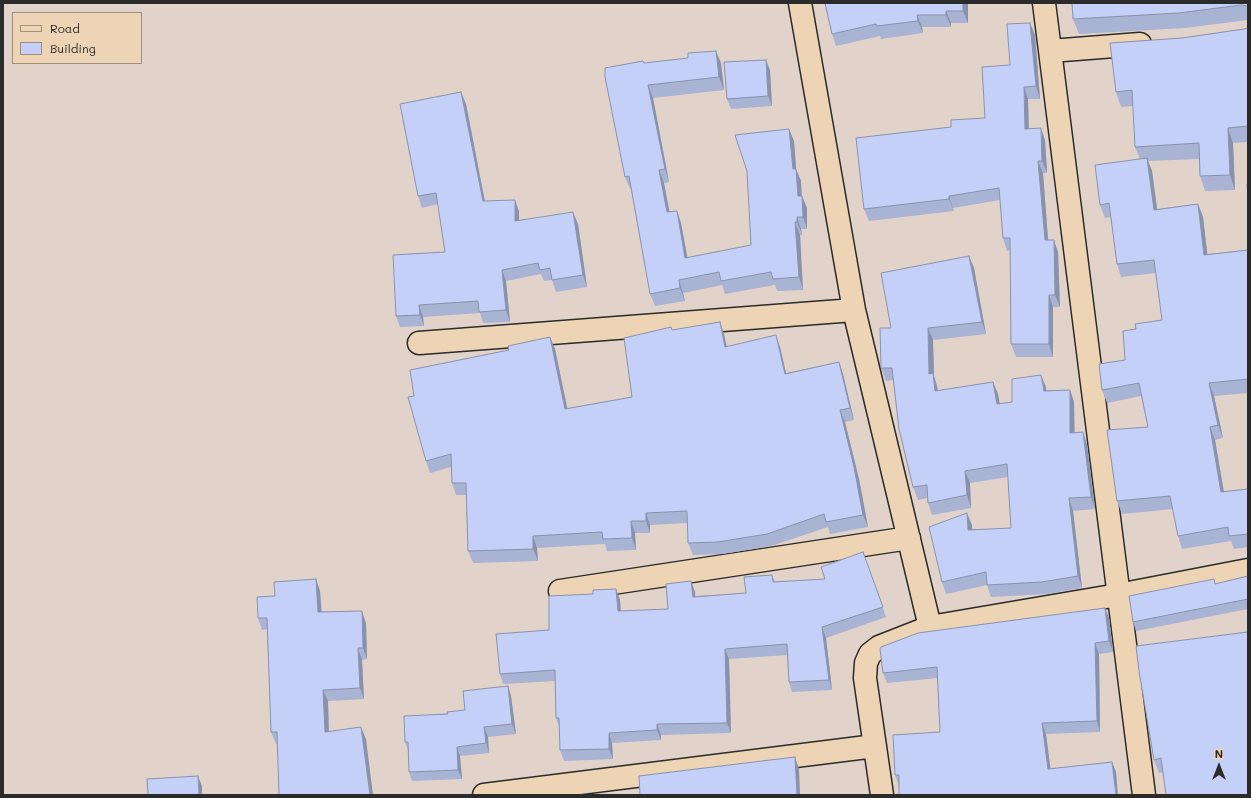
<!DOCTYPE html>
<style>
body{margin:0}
#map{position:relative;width:1251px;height:798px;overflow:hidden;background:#e1d3c9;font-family:Mali,sans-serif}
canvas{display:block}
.frame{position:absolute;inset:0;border:4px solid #2b2b2b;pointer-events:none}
.legend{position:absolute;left:12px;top:12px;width:130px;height:52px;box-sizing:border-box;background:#edd4b5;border:1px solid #9f907e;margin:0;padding:5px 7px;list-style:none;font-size:12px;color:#2b2b2b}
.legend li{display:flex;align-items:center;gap:8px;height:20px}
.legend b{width:20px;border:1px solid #9f907e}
.north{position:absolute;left:1199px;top:746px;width:40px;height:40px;-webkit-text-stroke:3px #edd4b5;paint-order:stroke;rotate:0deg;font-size:11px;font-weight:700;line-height:16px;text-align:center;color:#2b2b2b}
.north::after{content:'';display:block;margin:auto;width:14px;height:18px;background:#2b2b2b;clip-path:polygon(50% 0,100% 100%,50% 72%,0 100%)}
</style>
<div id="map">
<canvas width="1251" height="798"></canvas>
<div class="frame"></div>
<ul class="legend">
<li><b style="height:5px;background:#edd4b5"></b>Road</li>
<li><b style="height:11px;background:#c4d0f7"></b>Building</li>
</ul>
<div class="north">N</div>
</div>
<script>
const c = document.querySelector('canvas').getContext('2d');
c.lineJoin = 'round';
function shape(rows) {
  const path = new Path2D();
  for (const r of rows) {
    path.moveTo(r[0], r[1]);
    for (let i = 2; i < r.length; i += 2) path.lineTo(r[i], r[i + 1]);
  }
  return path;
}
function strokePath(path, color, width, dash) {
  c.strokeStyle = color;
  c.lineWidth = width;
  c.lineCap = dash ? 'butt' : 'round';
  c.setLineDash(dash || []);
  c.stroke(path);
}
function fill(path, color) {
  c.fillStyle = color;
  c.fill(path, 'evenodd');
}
const minor = shape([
 [800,3,854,310,930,627],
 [1044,3,1144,795],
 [1050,51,1140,44],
 [419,343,854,310],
 [560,591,909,538],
 [484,795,875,746],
 [882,795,865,678,866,663,870,654,879,647,930,627,1118,595,1248,570]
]);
const wall = shape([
 [825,3,968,3,968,23,951,23,951,27,922,27,923,33,881,39,880,36,836,46,832,34],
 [1248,3,1248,20,1185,28,1079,34,1073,19],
 [1248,28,1248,142,1233,143,1235,190,1205,191,1200,176,1199,159,1148,161,1152,171,1157,209,1198,204,1203,217,1207,254,1248,250,1248,393,1214,396,1223,438,1215,440,1224,492,1248,489,1248,547,1234,549,1231,541,1182,549,1178,536,1173,509,1122,514,1117,501,1148,427,1141,396,1107,403,1102,390,1125,360,1136,329,1162,320,1156,273,1121,277,1117,264,1111,217,1105,218,1100,205,1140,159,1135,147,1133,106,1121,107,1116,92,1182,38,1244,29],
 [1035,35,1040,99,1028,99,1029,129,1045,140,1047,173,1043,173,1048,240,1058,252,1060,307,1053,307,1053,357,1016,357,1011,344,1010,250,1007,251,1003,238,1000,200,953,208,954,211,869,221,864,209,951,127,985,118,1010,65],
 [644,63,721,63,724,90,653,98,669,182,664,183,669,212,677,211,681,223,687,258,751,245,789,129,794,141,796,169,801,181,802,196,807,208,807,229,801,229,802,235,800,235,803,290,777,291,775,285,725,294,722,285,683,293,685,301,655,306,650,294,631,189,630,189,625,177],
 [770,70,772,106,731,109,727,99],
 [466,104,485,201,519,211,519,220,578,224,587,287,556,292,552,280,544,281,541,274,506,281,510,322,483,323,480,313,423,317,424,326,400,327,396,316,445,252,438,204,422,208,418,196],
 [969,256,974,268,986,334,933,340,934,376,937,386,938,391,993,382,998,394,999,404,1012,402,1046,387,1046,390,1070,390,1074,402,1074,433,1083,432,1087,445,1095,509,1073,511,1082,588,1047,594,991,597,987,585,946,594,942,582,972,525,972,530,1011,528,1008,477,970,483,971,508,932,515,928,503,927,498,918,500,913,487,893,380,886,381,881,368,891,328],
 [672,330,724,334,727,347,780,347,786,373,839,362,843,374,854,420,845,422,859,479,868,527,830,534,828,527,771,546,723,554,693,555,688,543,688,523,650,525,650,533,635,533,636,550,607,551,605,544,537,548,538,561,473,563,468,551,466,495,456,495,452,483,451,467,430,473,426,461,414,396,509,350,550,337,555,349,567,409,632,397],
 [863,552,886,617,826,638,832,690,792,692,789,682,787,655,729,659,731,733,661,735,661,740,612,743,613,759,564,761,560,750,559,726,556,718,555,681,503,684,500,674,549,630,593,594,616,589,620,600,621,611,668,609,691,581,695,592,695,596,746,593,772,575,775,582,825,579],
 [1248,576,1248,609,1136,631,1133,622,1216,584],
 [316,579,320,591,322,612,366,623,367,659,362,660,364,699,328,701,329,732,366,739,276,744,271,732,267,629,262,630,258,618,275,596],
 [1109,618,1113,652,1099,654,1100,732,1046,734,1050,769,1112,762,1116,772,899,786,895,775,940,732,938,678,887,683,883,673],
 [1248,632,1163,772,1159,773,1154,760],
 [508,686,511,696,516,734,488,737,489,753,460,756,462,779,412,781,409,772,408,750,405,742,465,710]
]);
const shadedWall = shape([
 [963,3,968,3,968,23,963,11],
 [946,11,951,23,951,27,946,15],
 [917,15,922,27,923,33,918,21],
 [1030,23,1035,35,1040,99,1036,86],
 [716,51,721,63,724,90,719,77],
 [766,60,770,70,772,106,768,96],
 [648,85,653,98,669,182,665,169],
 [1024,87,1028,99,1029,141,1025,129],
 [461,92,466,104,487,213,483,201],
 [1041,128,1045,140,1047,173,1042,161],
 [1228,128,1233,143,1235,190,1230,175],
 [789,129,794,141,797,180,796,169,801,181,802,208,798,196,793,169],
 [1147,158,1152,171,1159,223,1154,210],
 [1038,161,1043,173,1049,252,1045,240],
 [659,170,664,183,672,225,667,212],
 [802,196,807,208,807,229,803,217],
 [949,196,954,211,949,199],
 [515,200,519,211,519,232,515,221],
 [1198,204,1203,217,1209,268,1204,255],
 [677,211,681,223,690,271,685,258],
 [573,212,578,224,587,287,583,275],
 [797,217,801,229,802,235,797,222],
 [795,222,800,235,803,290,799,277],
 [1054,240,1058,252,1060,307,1055,295],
 [969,256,974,268,986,334,982,322],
 [502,270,506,281,510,322,506,310],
 [679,280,683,293,685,301,680,288],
 [1049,295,1053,307,1053,357,1049,344],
 [419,305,423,317,424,326,420,315],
 [720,322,724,334,729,359,725,347],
 [928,328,933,340,934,376,937,386,940,404,929,374],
 [776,335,780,347,789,386,785,374],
 [550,337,555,349,570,421,565,409],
 [839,362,843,374,854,420,850,408],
 [1041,375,1046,387,1048,403,1044,391],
 [993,382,998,394,1002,416,997,404],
 [1209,383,1214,396,1223,438,1218,425],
 [1070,390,1074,402,1075,446,1070,433],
 [840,410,845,422,859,479,868,527,863,515],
 [1210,427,1215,440,1226,505,1221,492],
 [1083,432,1087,445,1095,509,1091,497],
 [965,471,970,483,971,508,967,495],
 [1069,498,1073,511,1082,588,1078,576],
 [646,513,650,525,650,533,646,521],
 [967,513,972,525,973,542,968,530],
 [631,521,635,533,636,550,632,538],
 [533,536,537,548,538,561,533,549],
 [316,579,320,591,322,624,318,612],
 [691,581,695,592,696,607,693,597],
 [616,589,620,600,621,622,618,611],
 [1105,608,1109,618,1113,652,1109,641],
 [362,611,366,623,367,659,363,648],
 [822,627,826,638,832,690,829,680],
 [1095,643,1099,654,1100,732,1097,721],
 [358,648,362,660,364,699,360,688],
 [725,649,729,659,731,733,727,723],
 [508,686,511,696,516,734,512,724],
 [323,690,328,701,329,744,325,732],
 [1042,723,1046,734,1052,780,1048,769],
 [657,724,661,735,661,740,657,730],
 [361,727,366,739,373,795,370,795],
 [484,727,488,737,489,753,486,743],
 [609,733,612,743,613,759,609,749],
 [457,747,460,756,462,779,458,770],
 [795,757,799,769,800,795,797,795],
 [1112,762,1116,772,1118,795,1116,795],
 [198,776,202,786,202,795,199,795]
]);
const building = shape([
 [825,3,963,3,963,11,946,11,946,15,917,15,918,21,877,26,876,24,832,34,825,3],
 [1072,3,1248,3,1248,6,1241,5,1179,13,1073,19,1072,3],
 [1030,23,1036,86,1024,87,1025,129,1041,128,1042,161,1038,161,1045,240,1054,240,1055,295,1049,295,1049,344,1011,344,1010,238,1003,238,999,188,949,196,949,199,864,209,856,138,951,127,951,120,985,118,982,67,1010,65,1007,24,1030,23],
 [1248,28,1248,126,1228,128,1230,175,1200,176,1199,143,1135,147,1132,90,1116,92,1110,43,1182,38,1244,29,1248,28],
 [716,51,719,77,648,85,665,169,659,170,667,212,677,211,685,258,751,245,747,171,735,135,789,129,793,169,796,169,798,196,802,196,803,217,797,217,797,222,795,222,799,277,773,279,771,272,721,281,719,272,679,280,680,288,650,294,629,176,625,177,605,77,605,68,643,61,644,63,688,58,688,53,716,51],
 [766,60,768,96,727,99,724,62,766,60],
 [461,92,483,201,515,200,515,221,573,212,583,275,552,280,550,268,540,270,538,263,502,270,506,310,479,312,478,301,419,305,420,315,396,316,393,255,445,252,436,193,418,196,400,104,461,92],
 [1147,158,1154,210,1198,204,1204,255,1248,250,1248,379,1209,383,1218,425,1210,427,1221,492,1248,489,1248,534,1229,536,1228,527,1178,536,1170,496,1117,501,1107,430,1148,427,1139,383,1102,390,1099,364,1125,360,1123,331,1136,329,1135,324,1162,320,1154,260,1117,264,1109,203,1100,205,1095,165,1147,158],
 [1247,185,1248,185,1248,198,1247,185],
 [969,256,982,322,928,328,929,374,933,373,935,391,993,382,997,404,1012,402,1012,379,1041,375,1044,391,1070,390,1070,433,1083,432,1091,497,1069,498,1078,576,1042,582,987,585,986,572,942,582,929,527,967,513,968,530,1011,528,1007,464,965,471,967,495,928,503,927,485,913,487,899,429,892,368,881,368,880,328,891,328,881,273,969,256],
 [720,322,725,347,776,335,785,374,839,362,850,408,840,410,854,467,863,515,826,522,824,514,767,534,718,542,688,543,687,511,646,513,646,521,631,521,632,538,603,539,602,532,533,536,533,549,468,551,466,483,452,483,451,454,426,461,408,397,414,396,410,370,509,350,508,346,550,337,565,409,632,397,624,338,671,327,672,330,720,322],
 [863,552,883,607,822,627,829,680,789,682,787,644,725,649,727,723,657,724,657,730,609,733,609,749,560,750,559,718,556,718,555,670,500,674,496,634,549,630,549,596,593,594,593,590,616,589,618,611,668,609,666,584,691,581,693,597,746,593,744,577,772,575,773,582,825,579,821,567,863,552],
 [1248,576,1248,599,1133,622,1129,596,1214,579,1215,584,1248,576],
 [316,579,318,612,362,611,363,648,358,648,360,688,323,690,325,732,361,727,370,795,279,795,277,732,271,732,267,618,258,618,257,597,275,596,274,582,316,579],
 [1105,608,1109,641,1095,643,1097,721,1042,723,1048,769,1112,762,1116,795,899,795,899,775,895,775,893,735,940,732,937,667,883,673,880,649,881,647,918,633,1105,608],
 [1248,632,1248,795,1166,795,1161,758,1154,760,1139,671,1136,646,1248,632],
 [508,686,512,724,484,727,486,743,457,747,458,770,409,772,408,742,405,742,404,716,448,714,447,712,465,710,463,691,508,686],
 [795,757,797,795,640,795,639,776,795,757],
 [198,776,199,795,148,795,147,779,198,776]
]);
strokePath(minor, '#2b2b2b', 25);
strokePath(minor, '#edd4b5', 22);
fill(wall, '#a9b3d4');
fill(shadedWall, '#8992ad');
fill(building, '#c4d0f7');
strokePath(building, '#8992ad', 1);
</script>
